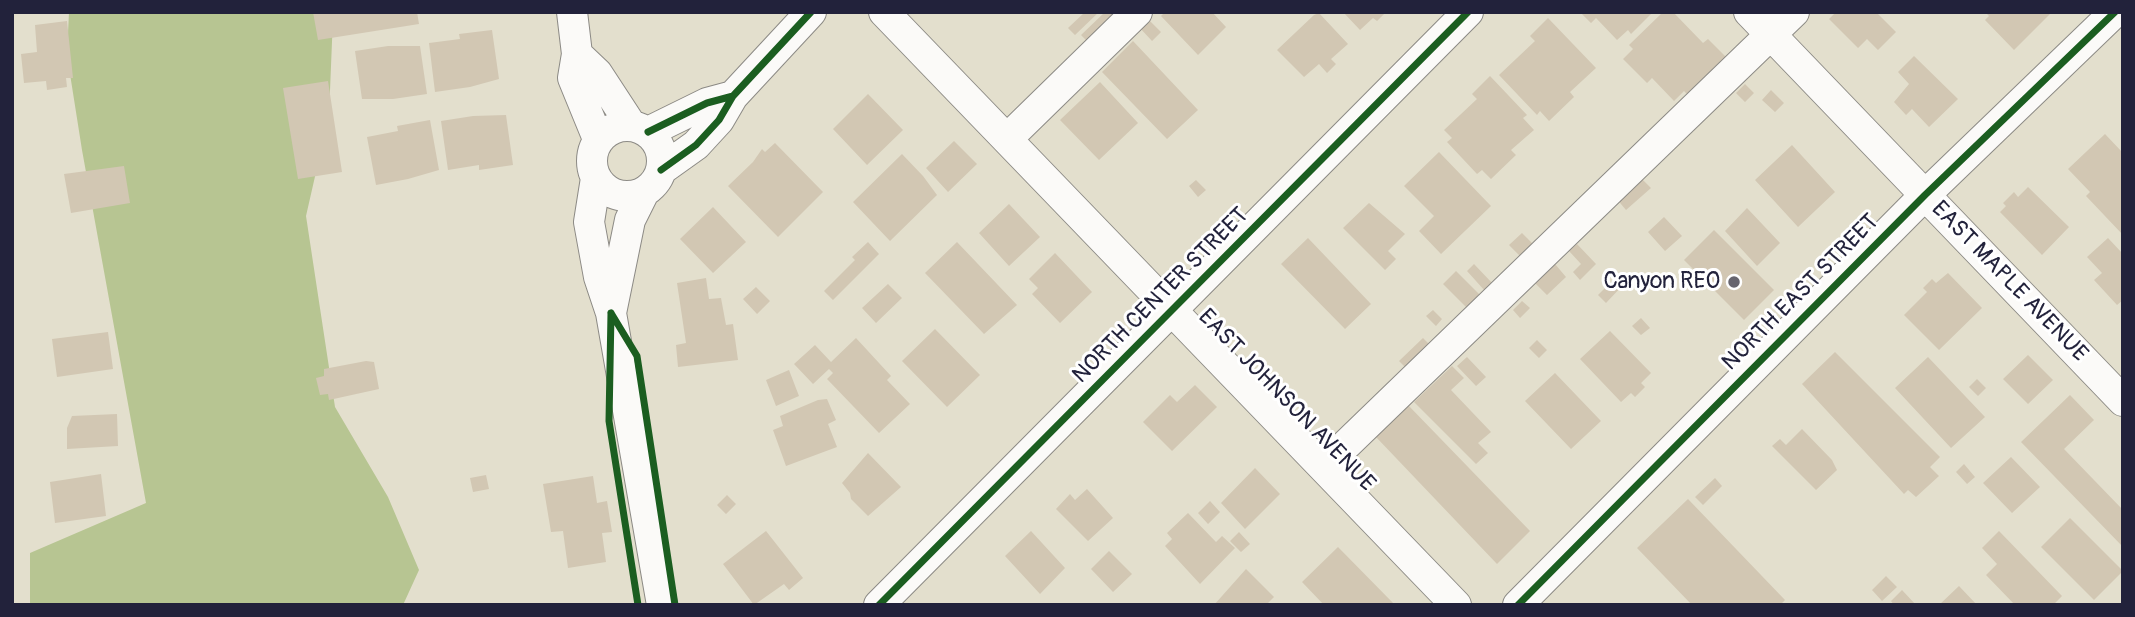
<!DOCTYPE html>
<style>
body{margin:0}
#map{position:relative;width:2135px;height:617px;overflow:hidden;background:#e3dfcd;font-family:Pangolin,sans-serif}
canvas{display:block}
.frame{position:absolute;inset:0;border:14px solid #22223b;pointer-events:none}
</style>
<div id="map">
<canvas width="2135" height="617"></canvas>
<div class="frame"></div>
</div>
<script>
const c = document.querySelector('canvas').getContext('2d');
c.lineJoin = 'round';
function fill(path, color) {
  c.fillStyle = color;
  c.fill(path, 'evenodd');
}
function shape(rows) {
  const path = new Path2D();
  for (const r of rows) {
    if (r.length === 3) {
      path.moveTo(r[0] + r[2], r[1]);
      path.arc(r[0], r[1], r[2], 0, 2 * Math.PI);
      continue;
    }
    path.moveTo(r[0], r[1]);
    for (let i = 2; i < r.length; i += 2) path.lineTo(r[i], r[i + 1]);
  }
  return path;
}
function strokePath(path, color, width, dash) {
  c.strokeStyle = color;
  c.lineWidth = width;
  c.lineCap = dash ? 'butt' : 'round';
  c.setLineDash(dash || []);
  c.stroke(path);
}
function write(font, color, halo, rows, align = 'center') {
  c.font = font + ' Pangolin,sans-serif';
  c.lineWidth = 6;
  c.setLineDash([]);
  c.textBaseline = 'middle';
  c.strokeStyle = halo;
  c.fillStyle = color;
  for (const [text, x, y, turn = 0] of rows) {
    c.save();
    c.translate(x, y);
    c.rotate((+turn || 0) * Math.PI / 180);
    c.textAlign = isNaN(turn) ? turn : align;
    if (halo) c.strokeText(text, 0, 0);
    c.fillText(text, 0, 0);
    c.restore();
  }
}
const forest = shape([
 [69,12,331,12,333,17,329,115,306,216,335,407,388,497,419,570,403,605,30,605,30,553,146,503,82,150,67,55]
]);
const building = shape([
 [313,12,417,12,419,24,318,40],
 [1085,12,1099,12,1075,35,1068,28],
 [1105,12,1119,12,1088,42,1081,35],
 [1165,12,1212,12,1226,27,1198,55,1161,16],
 [1343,12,1386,12,1377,21,1373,18,1360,30],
 [1580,12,1653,12,1631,34,1628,30,1617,40,1596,18,1591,23],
 [1663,12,1673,12,1703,43,1708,39,1726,57,1687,94,1684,91,1674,101,1652,78,1647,83,1623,59,1633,49,1629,45],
 [1836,12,1876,12,1896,32,1878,50,1867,39,1858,48,1829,19],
 [1985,12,2052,12,2014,50,1985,20,1989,16],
 [1319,13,1348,44,1331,59,1336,64,1327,73,1319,64,1304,77,1277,50,1314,15],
 [1548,18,1596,68,1570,92,1574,97,1549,121,1540,111,1537,115,1499,75,1535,41,1530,36],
 [1148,19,1161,32,1152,41,1139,27],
 [67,21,73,78,66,78,67,87,47,90,46,81,24,83,21,54,37,52,35,25],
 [492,30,499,79,470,87,435,92,429,43,460,39,459,34],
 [1133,41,1198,110,1167,139,1102,72],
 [388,46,420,46,427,94,393,99,362,99,355,51],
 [1914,56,1958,99,1929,127,1912,109,1906,115,1894,102,1909,84,1898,72],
 [1490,76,1527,115,1523,118,1534,130,1511,150,1516,155,1491,179,1482,170,1477,174,1447,142,1452,138,1444,130,1477,99,1472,94],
 [328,81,342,172,298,179,283,88],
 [1100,82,1138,123,1099,160,1060,120],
 [1745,84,1754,93,1745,102,1736,93],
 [1771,90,1784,103,1775,112,1762,100],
 [868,94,903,130,867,165,833,129],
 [506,115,513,165,479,170,479,165,448,170,441,121,473,116],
 [430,120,439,170,408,179,376,185,367,137,398,131,397,126],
 [2105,134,2123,153,2123,235,2086,196,2090,192,2068,169],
 [954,141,977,164,948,192,926,168],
 [775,143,823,192,778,237,728,186,753,162,762,149,765,152],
 [1792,145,1835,192,1798,227,1755,180],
 [1439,152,1491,206,1441,254,1419,231,1434,216,1404,186],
 [902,154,923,176,937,195,890,241,853,202],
 [124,166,130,203,71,213,64,174],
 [1639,176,1651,188,1626,210,1616,198],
 [1196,180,1206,190,1198,197,1189,186],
 [2028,187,2069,227,2042,255,2000,212,2006,206,2003,203,2014,192,2018,197],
 [1369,203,1405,234,1388,251,1396,259,1385,270,1343,228],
 [1009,204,1040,237,1009,266,979,233],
 [713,207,746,242,713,273,680,239],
 [1747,208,1780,243,1757,266,1725,231],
 [1664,217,1682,236,1665,251,1648,232],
 [1714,230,1774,290,1744,320,1684,260],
 [1522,233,1533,244,1520,256,1509,245],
 [1308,238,1371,304,1345,329,1281,264],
 [2108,238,2123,254,2123,300,2117,305,2094,280,2102,273,2087,257],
 [868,242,879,254,833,300,824,291,855,260,852,257],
 [957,242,1017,305,984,334,925,273],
 [1577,244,1596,264,1580,280,1573,272,1581,264,1569,251],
 [1055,253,1092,292,1060,323,1032,294,1038,288,1029,279],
 [1474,264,1493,284,1485,291,1467,271],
 [1555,264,1566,277,1547,295,1535,283],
 [1456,271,1480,295,1467,308,1443,284],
 [1948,273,1982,308,1939,350,1904,315,1927,292,1923,288,1932,279,1936,283],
 [1616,277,1624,284,1606,303,1598,295],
 [706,278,709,299,721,298,726,325,733,324,738,360,678,367,676,345,686,343,677,283],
 [888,284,902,298,876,323,862,308],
 [756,287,770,301,757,314,743,299],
 [1522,301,1530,308,1520,318,1513,310],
 [1433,310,1442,319,1436,326,1426,316],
 [1641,318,1650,328,1641,335,1632,326],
 [935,329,980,375,947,407,902,361],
 [1610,331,1651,373,1641,383,1645,387,1635,397,1631,393,1621,402,1580,359],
 [108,332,113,369,57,377,52,339],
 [856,338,891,376,887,380,910,404,879,433,827,379,833,373,829,369,813,384,794,364,815,345,831,362],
 [1423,338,1430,345,1407,369,1399,361],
 [1537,340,1547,350,1539,358,1529,348],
 [1835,352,1940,457,1930,467,1939,476,1916,497,1908,490,1904,494,1802,384],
 [2028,355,2053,380,2028,404,2003,379],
 [1467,357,1486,377,1476,386,1457,366],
 [1928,357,1985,417,1951,448,1895,388],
 [366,361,374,362,379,389,329,400,328,394,320,395,316,378,324,376,324,369],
 [1452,366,1464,378,1451,390,1491,432,1478,443,1488,453,1476,464,1414,402],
 [789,370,799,396,776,406,766,380],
 [1555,373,1601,421,1571,449,1525,401],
 [1977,379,1986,388,1978,396,1969,387],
 [1195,385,1217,407,1172,451,1143,422,1170,395,1177,402],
 [2070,395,2094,420,2064,449,2123,510,2123,547,2021,442],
 [827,399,836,420,828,424,837,447,786,466,773,430,783,426,780,416,818,400],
 [1408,405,1530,531,1497,564,1376,437],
 [117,414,118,446,67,449,67,428,72,416],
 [1802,429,1832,460,1837,470,1816,490,1772,446,1780,439,1786,445],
 [868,453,901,487,868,516,851,499,850,493,842,483],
 [2011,457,2040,487,2012,513,1983,483],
 [1964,464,1975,477,1967,484,1956,472],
 [1255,468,1280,494,1245,529,1221,503],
 [101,474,106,516,55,523,50,482],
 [486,475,489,489,473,492,470,478],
 [593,476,597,503,607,501,612,532,602,533,606,562,568,568,563,531,551,532,543,484],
 [1715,478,1722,486,1703,505,1695,497],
 [1087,489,1113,518,1088,541,1056,509,1070,494,1075,500],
 [727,495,736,504,726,514,717,505],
 [1688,499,1785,600,1780,605,1692,605,1637,548],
 [1210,501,1220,512,1208,524,1198,513],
 [1188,513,1216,542,1222,536,1235,548,1200,584,1165,546,1172,539,1167,533],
 [2070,518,2123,571,2094,600,2041,547],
 [766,531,803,578,789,590,784,584,754,605,723,564],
 [1031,531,1065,568,1040,594,1005,556],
 [1999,531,2062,596,2053,605,2015,605,1986,575,1997,564,1982,548],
 [1239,532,1250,544,1241,552,1230,541],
 [1338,547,1395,605,1324,605,1302,582],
 [1109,551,1132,574,1113,592,1091,569],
 [1246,569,1274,597,1266,605,1214,605],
 [1886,576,1897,587,1882,601,1872,590],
 [1959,586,1977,605,1939,605],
 [1902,590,1916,605,1894,605,1891,601]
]);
const minor = shape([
 [572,12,577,54,573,78,598,139],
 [884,12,1456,605],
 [1749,12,2123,401],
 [577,54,597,73,631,125],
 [627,161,35],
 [648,132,707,103,733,96],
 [1007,139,1137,12],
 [661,170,696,145,719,120,733,96,811,12],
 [596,178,589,222,599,277,611,313,662,605],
 [611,313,630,220,644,192],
 [1323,467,1794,12],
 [879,605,1468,12],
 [1518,605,1925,195,2115,12]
]);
const cycleway = shape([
 [648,132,707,103,733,96],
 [661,170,696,145,719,120,733,96,811,12],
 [611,313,637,356,675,605],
 [611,313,609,421,638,605],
 [879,605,1468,12],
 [1518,605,1925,195,2115,12]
]);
const markers = [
 [1734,282,7,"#66646e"]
];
const poiNames = [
 ["Canyon REO",1720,282]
];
const streetNames = [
 ["EAST MAPLE AVENUE",2009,282,46],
 ["NORTH EAST STREET",1801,293,-45],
 ["NORTH CENTER STREET",1161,296,-45],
 ["EAST JOHNSON AVENUE",1286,401,46]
];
fill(forest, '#b7c592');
fill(building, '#d2c7b3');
strokePath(minor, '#8c8a85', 32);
strokePath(minor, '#fbfaf8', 30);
strokePath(cycleway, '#1b5e20', 7);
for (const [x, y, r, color] of markers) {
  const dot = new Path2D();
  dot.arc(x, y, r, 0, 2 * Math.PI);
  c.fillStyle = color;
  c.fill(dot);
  strokePath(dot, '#fff', 2.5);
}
write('23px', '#22223b', '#fff', poiNames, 'right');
write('23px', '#22223b', '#fff', streetNames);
</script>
